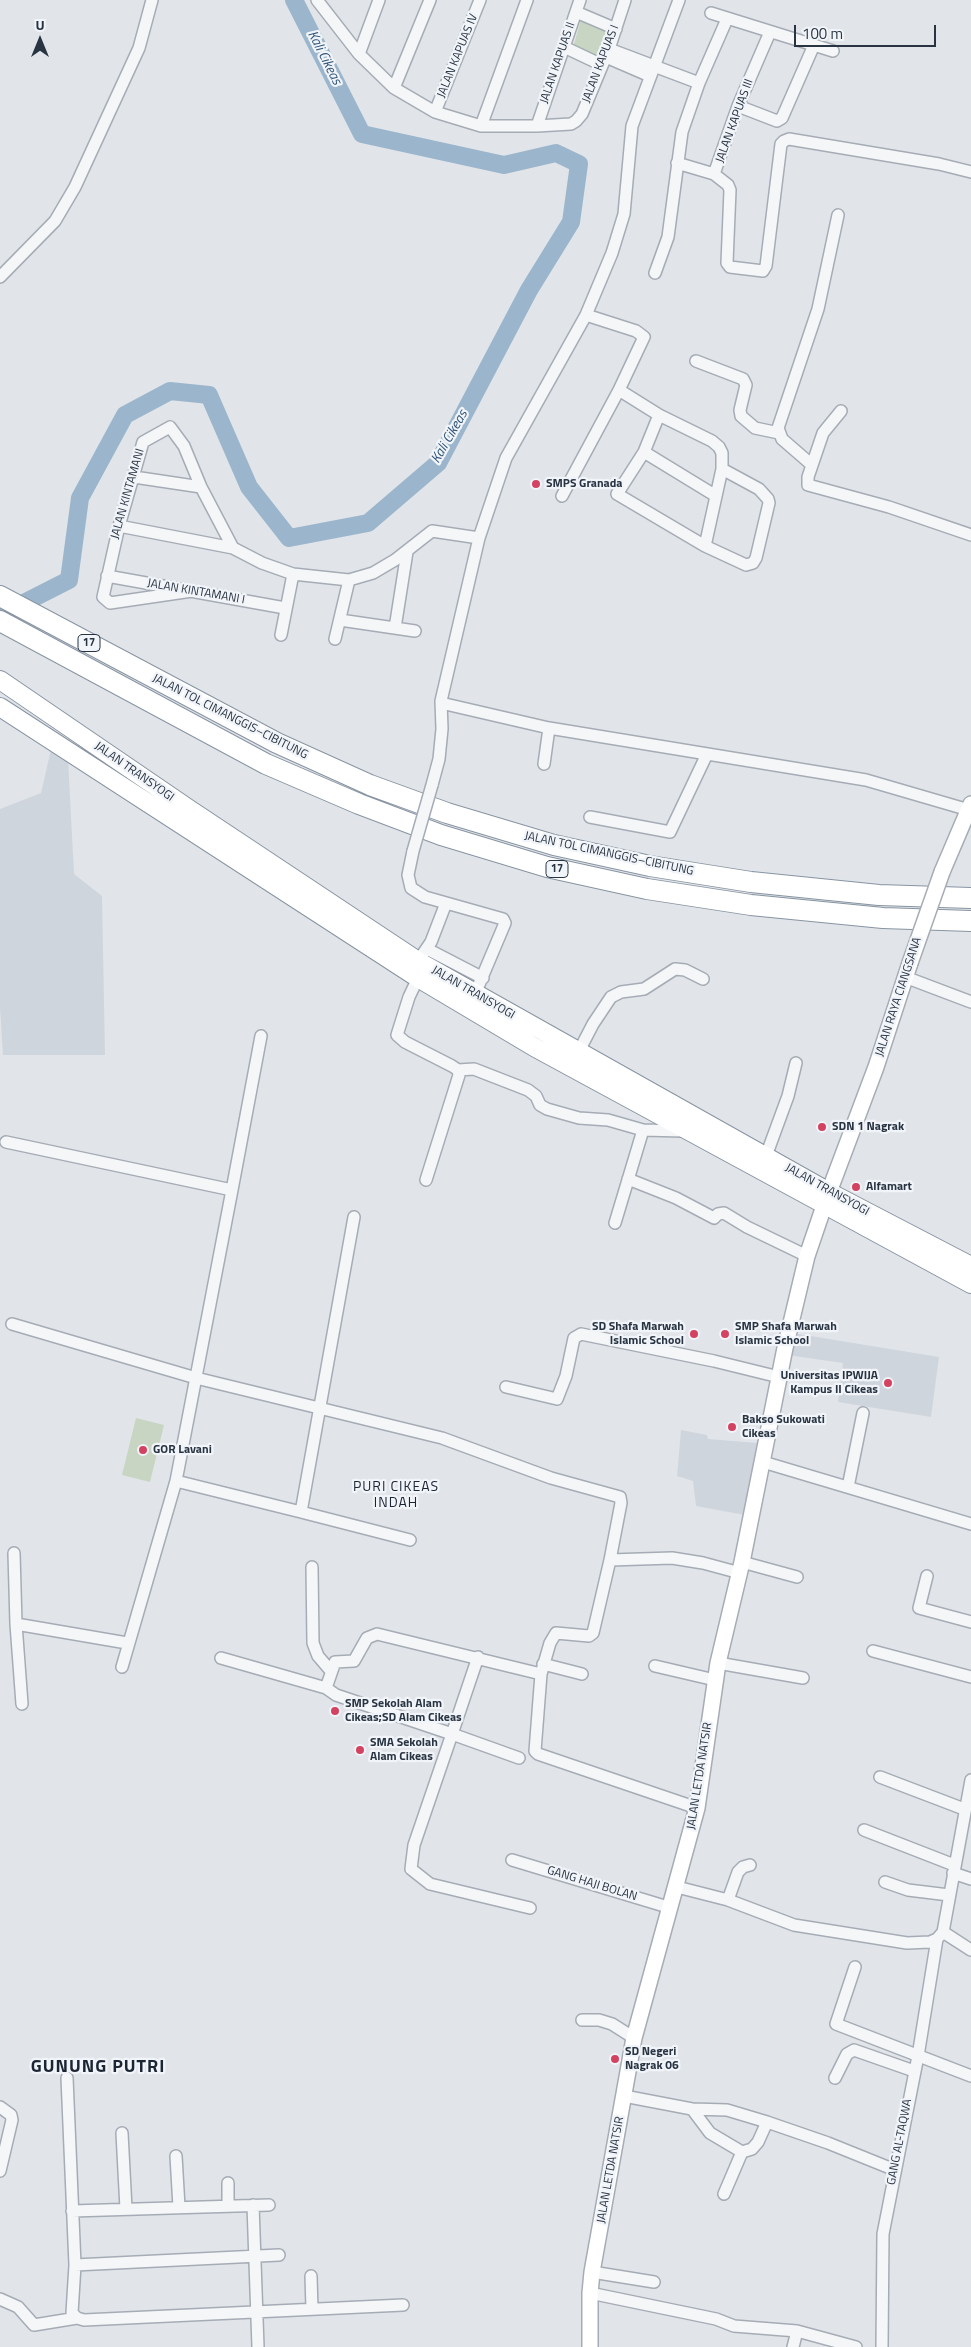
<!DOCTYPE html>
<meta charset="utf-8">
<style>
body{margin:0}
#map{position:relative;width:971px;height:2347px;overflow:hidden;background:#e1e5ea;font-family:"Titillium Web",sans-serif}
canvas{display:block}
.north{position:absolute;left:15px;top:15px;width:50px;height:50px;-webkit-text-stroke:4px #f1f4f8;paint-order:stroke;rotate:0deg;font-size:14px;font-weight:700;line-height:20px;text-align:center;color:#293443}
.north::after{content:'';display:block;margin:auto;width:18px;height:22px;background:#293443;clip-path:polygon(50% 0,100% 100%,50% 72%,0 100%)}
.scale{position:absolute;left:794px;top:25px;width:142px;height:22px;box-sizing:border-box;border:2px solid #293443;border-top:0;padding-left:6px;font-size:15px;line-height:18px;white-space:nowrap;color:#293443;-webkit-text-stroke:4px #f1f4f8;paint-order:stroke}
</style>
<div id="map">
<canvas width="971" height="2347"></canvas>
<div class="north">U</div>
<div class="scale">100 m</div>
</div>
<script>
const c = document.querySelector('canvas').getContext('2d');
c.lineJoin = 'round';
function fill(path, color) {
  c.fillStyle = color;
  c.fill(path, 'evenodd');
}
function shape(rows) {
  const path = new Path2D();
  for (const r of rows) {
    path.moveTo(r[0], r[1]);
    for (let i = 2; i < r.length; i += 2) path.lineTo(r[i], r[i + 1]);
  }
  return path;
}
function strokePath(path, color, width, dash) {
  c.strokeStyle = color;
  c.lineWidth = width;
  c.lineCap = dash ? 'butt' : 'round';
  c.setLineDash(dash || []);
  c.stroke(path);
}
function write(font, color, halo, rows, align = 'center') {
  c.font = font + ' "Titillium Web",sans-serif';
  c.lineWidth = 4.5;
  c.setLineDash([]);
  c.textBaseline = 'middle';
  c.strokeStyle = halo;
  c.fillStyle = color;
  for (const [text, x, y, turn = 0] of rows) {
    c.save();
    c.translate(x, y);
    c.rotate((+turn || 0) * Math.PI / 180);
    c.textAlign = isNaN(turn) ? turn : align;
    if (halo) c.strokeText(text, 0, 0);
    c.fillText(text, 0, 0);
    c.restore();
  }
}
const built = shape([
 [52,745,68,758,74,874,102,896,105,1055,3,1055,0,1008,0,809,41,793],
 [792,1333,939,1357,931,1417,838,1402,843,1363,787,1355],
 [681,1430,707,1435,708,1439,757,1443,745,1515,696,1506,693,1481,677,1476]
]);
const green = shape([
 [582,16,610,28,598,62,572,51],
 [136,1418,164,1425,150,1482,122,1475]
]);
const river = shape([
 [0,615,69,580,80,498,125,415,170,391,209,395,249,487,289,538,368,523,438,463,529,290,571,222,579,164,556,153,504,165,362,134,294,0]
]);
const minor = shape([
 [317,0,359,54,394,88,435,112,481,126,537,126,571,124,576,121,582,114,609,49,625,0],
 [576,12,616,29],
 [711,13,833,51],
 [564,47,602,65],
 [609,49,699,83,682,132,668,237,655,273],
 [359,54,379,0],
 [606,57,650,76],
 [699,83,727,19],
 [394,88,430,0],
 [738,106,777,121,782,118,814,45],
 [435,112,480,0],
 [481,126,527,0],
 [537,126,580,0],
 [677,163,714,174,738,106,770,32],
 [714,174,728,185,730,190,727,263,730,267,763,271,766,266,781,144,784,141,789,139,939,164,971,172],
 [0,277,55,221,75,187,139,48,152,0],
 [696,361,743,379,746,385,740,410,741,416,755,428,779,433],
 [619,390,659,415,644,452,617,494,705,546],
 [841,411,823,433,808,477,808,485,889,507,971,535],
 [659,415,712,441,719,447,722,453,722,469,705,546,746,565,753,563,756,558,769,503,768,499,759,489,722,469],
 [644,452,716,496],
 [812,465,782,439,778,428,818,309,838,215],
 [134,477,201,487],
 [562,496,619,390,644,337,636,331,586,315],
 [119,526,233,548],
 [107,576,285,608],
 [192,591,110,603,103,597,119,526,143,442,170,427,184,446,201,487,233,548,262,563,293,574,349,580,373,573,395,560,432,531,479,538],
 [340,620,415,631],
 [395,628,407,552],
 [281,635,293,574],
 [335,639,349,580],
 [441,703,549,728,866,780,969,810],
 [544,764,549,728],
 [432,785,439,759,442,729,441,701,479,538,506,458,586,315,612,253,624,214,632,126,679,0],
 [590,817,670,832,707,754],
 [413,851,408,875,411,888,425,897,503,919,505,923,475,994],
 [427,949,483,978],
 [418,961,431,942,446,903],
 [905,977,971,1002],
 [418,978,409,997,397,1035,405,1042,452,1066,458,1070,459,1075,426,1180],
 [579,1051,593,1024,611,997,621,992,644,989,675,969,685,970,703,979],
 [458,1070,474,1069,528,1090,536,1096,540,1105,547,1109,579,1118,608,1120,643,1130,615,1223],
 [643,1130,683,1131],
 [6,1142,232,1190,176,1481,122,1667],
 [766,1156,788,1096,796,1063],
 [628,1179,676,1198,714,1218,718,1214,724,1213,747,1227,807,1256],
 [232,1190,261,1036],
 [12,1324,196,1378,442,1438,551,1478,620,1497,621,1503,610,1560,593,1633,589,1636,556,1633,550,1643,541,1674,535,1751,538,1754,697,1808],
 [506,1387,557,1399,566,1376,574,1338,581,1334,714,1361,779,1377],
 [763,1462,971,1524],
 [176,1481,301,1512,354,1217],
 [848,1487,863,1413],
 [301,1512,410,1540],
 [14,1553,16,1624,127,1643],
 [610,1560,672,1558,703,1563,740,1573],
 [742,1562,797,1577],
 [312,1567,313,1643,318,1656,330,1670],
 [927,1576,919,1608,971,1622],
 [16,1624,22,1704],
 [873,1651,971,1677],
 [478,1657,452,1734,519,1758],
 [221,1658,326,1688],
 [718,1663,803,1678],
 [543,1664,582,1674],
 [655,1666,715,1680],
 [880,1777,964,1809],
 [864,1830,954,1865],
 [512,1860,671,1908],
 [953,1873,971,1879],
 [885,1882,908,1890,949,1895],
 [677,1887,728,1900,794,1925,907,1943,930,1942,937,1939,943,1932,971,1780],
 [728,1900,738,1872,743,1867,750,1865],
 [530,1908,430,1884,411,1869,414,1845,452,1734,336,1695,326,1688,335,1662,354,1661,367,1638,377,1634,541,1674],
 [943,1932,971,1950],
 [855,1967,836,2024,971,2076],
 [582,2020,599,2020,612,2024,634,2038],
 [67,2078,75,2265,72,2313,77,2318,84,2320,403,2305],
 [835,2078,847,2054,854,2050,914,2071],
 [624,2096,692,2109,710,2133,742,2152,752,2149,758,2142,767,2122],
 [0,2107,11,2115,12,2120,0,2171],
 [692,2109,727,2110,767,2122,828,2143,895,2170],
 [122,2133,126,2209],
 [176,2156,179,2207],
 [228,2183,228,2205],
 [724,2194,742,2152],
 [253,2205,258,2347],
 [72,2211,269,2205],
 [75,2265,279,2255],
 [592,2272,654,2282],
 [311,2276,312,2309],
 [590,2293,716,2319,734,2326,797,2331,856,2347],
 [0,2299,18,2307,34,2325,77,2318],
 [793,2347,797,2331],
 [882,2347,883,2234,918,2056,937,1939]
]);
const secondary = shape([
 [942,872,971,804],
 [829,1192,876,1067,910,963],
 [590,2347,590,2293,592,2272,634,2038,697,1808,718,1663,742,1562,785,1348,807,1256,824,1206]
]);
const trunk = shape([
 [0,680,189,809,418,961,829,1192,971,1266],
 [0,707,418,978,534,1047,971,1284]
]);
const motorway = shape([
 [0,596,277,743,370,785,447,813,554,845,650,866,751,882,879,895,971,898],
 [0,621,266,764,359,804,441,835,547,867,647,889,751,905,883,918,971,921]
]);
const minorBridge = shape([
 [413,851,432,785]
]);
const secondaryBridge = shape([
 [910,963,942,872]
]);
const markers = [
 [536,484,5,"#d44261"],
 [822,1127,5,"#d44261"],
 [856,1187,5,"#d44261"],
 [694,1334,5,"#d44261"],
 [725,1334,5,"#d44261"],
 [888,1383,5,"#d44261"],
 [732,1427,5,"#d44261"],
 [143,1450,5,"#d44261"],
 [335,1711,5,"#d44261"],
 [360,1750,5,"#d44261"],
 [615,2059,5,"#d44261"]
];
const shields = [
 [89,643,22],
 [557,869,22]
];
const shieldNames = [
 ["17",89,643],
 ["17",557,869]
];
const streetNames = [
 ["JALAN KAPUAS IV",458,56,-68],
 ["JALAN KAPUAS II",558,63,-71],
 ["JALAN KAPUAS I",601,64,-69],
 ["JALAN KAPUAS III",735,121,-70],
 ["JALAN KINTAMANI",128,494,-74],
 ["JALAN KINTAMANI I",196,592,10],
 ["JALAN TOL CIMANGGIS–CIBITUNG",230,717,27],
 ["JALAN TRANSYOGI",134,772,35],
 ["JALAN TOL CIMANGGIS–CIBITUNG",609,854,12],
 ["JALAN TRANSYOGI",473,993,30],
 ["JALAN RAYA CIANGSANA",899,997,-72],
 ["JALAN TRANSYOGI",827,1190,29],
 ["JALAN LETDA NATSIR",700,1776,-81],
 ["GANG HAJI BOLAN",592,1884,17],
 ["GANG AL-TAQWA",900,2142,-79],
 ["JALAN LETDA NATSIR",611,2170,-80]
];
const poiNames = [
 ["SMPS Granada",546,484],
 ["SDN 1 Nagrak",832,1127],
 ["Alfamart",866,1187],
 ["SD Shafa Marwah",684,1327,"right"],
 ["Islamic School",684,1341,"right"],
 ["SMP Shafa Marwah",735,1327],
 ["Islamic School",735,1341],
 ["Universitas IPWIJA",878,1376,"right"],
 ["Kampus II Cikeas",878,1390,"right"],
 ["Bakso Sukowati",742,1420],
 ["Cikeas",742,1434],
 ["GOR Lavani",153,1450],
 ["SMP Sekolah Alam",345,1704],
 ["Cikeas;SD Alam Cikeas",345,1718],
 ["SMA Sekolah",370,1743],
 ["Alam Cikeas",370,1757],
 ["SD Negeri",625,2052],
 ["Nagrak 06",625,2066]
];
const waterNames = [
 ["Kali Cikeas",324,58,63],
 ["Kali Cikeas",450,437,-60]
];
const neighbourhoodNames = [
 ["PURI CIKEAS",396,1488],
 ["INDAH",396,1504]
];
const districtNames = [
 ["GUNUNG PUTRI",98,2068]
];
fill(built, '#cfd5dc');
fill(green, '#c8d5c2');
strokePath(river, '#9bb6cc', 18);
strokePath(minor, '#a6acb5', 14);
strokePath(secondary, '#a6acb5', 18);
strokePath(trunk, '#8894a2', 20);
strokePath(motorway, '#8894a2', 22);
strokePath(minor, '#f4f6f8', 11);
strokePath(secondary, '#fff', 15);
strokePath(trunk, '#fff', 18);
strokePath(motorway, '#fff', 20);
strokePath(minorBridge, '#a6acb5', 14, []);
strokePath(secondaryBridge, '#a6acb5', 18, []);
strokePath(minorBridge, '#f4f6f8', 11);
strokePath(secondaryBridge, '#fff', 15);
for (const [x, y, r, color] of markers) {
  const dot = new Path2D();
  dot.arc(x, y, r, 0, 2 * Math.PI);
  c.fillStyle = color;
  c.fill(dot);
  strokePath(dot, '#f1f4f8', 2);
}
for (const [x, y, w] of shields) {
  const box = new Path2D();
  box.roundRect(x - w / 2, y - 8.5, w, 17, 4);
  c.fillStyle = '#f1f4f8';
  c.fill(box);
  strokePath(box, '#293443', 1);
}
write('bold 11px', '#293443', null, shieldNames);
write('12px', '#293443', '#f1f4f8', streetNames);
write('bold 12px', '#293443', '#f1f4f8', poiNames, 'left');
write('italic 14px', '#315679', '#f1f4f8', waterNames);
c.letterSpacing = '1px';
write('14px', '#1b2534', '#f1f4f8', neighbourhoodNames);
c.letterSpacing = '0px';
c.letterSpacing = '1px';
write('bold 18px', '#1b2534', '#f1f4f8', districtNames);
c.letterSpacing = '0px';
</script>
